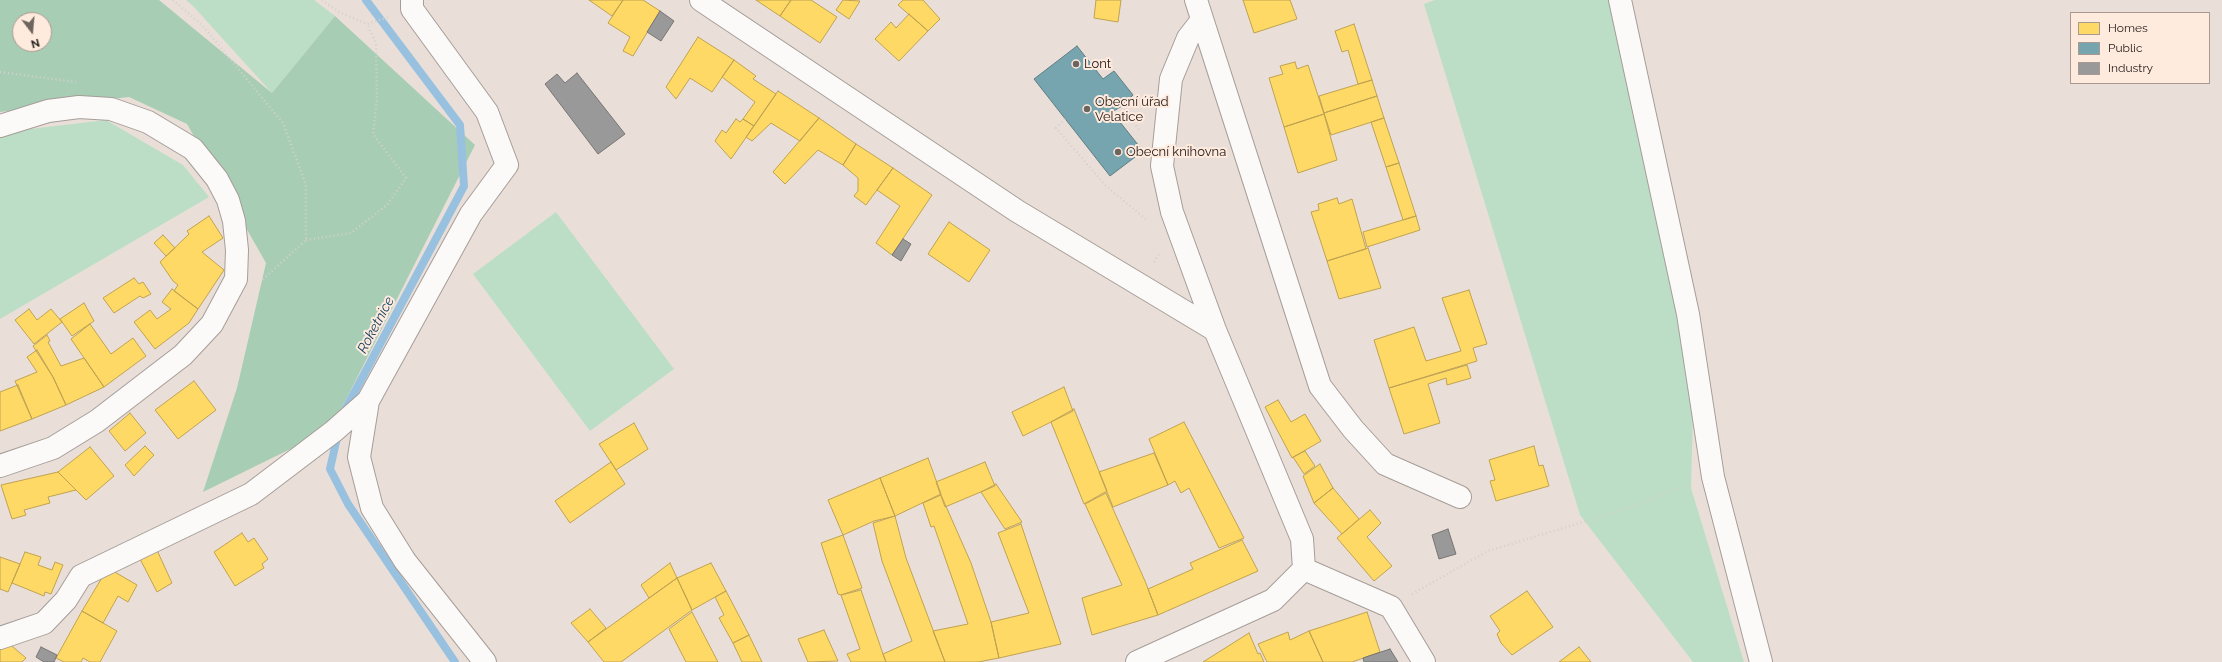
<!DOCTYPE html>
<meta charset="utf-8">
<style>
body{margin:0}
#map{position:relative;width:2222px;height:662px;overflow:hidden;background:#eadfd8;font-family:Raleway,sans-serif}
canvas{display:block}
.legend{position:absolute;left:2070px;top:12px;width:140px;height:72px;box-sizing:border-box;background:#ffeade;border:1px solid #a99a91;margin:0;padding:5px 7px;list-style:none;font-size:12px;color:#29211d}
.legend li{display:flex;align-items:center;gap:8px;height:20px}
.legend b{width:20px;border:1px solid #a99a91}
.north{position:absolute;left:12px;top:12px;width:40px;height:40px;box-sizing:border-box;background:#ffeade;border:1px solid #a99a91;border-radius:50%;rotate:164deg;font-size:11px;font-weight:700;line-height:16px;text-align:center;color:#29211d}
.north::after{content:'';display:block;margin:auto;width:14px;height:18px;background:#6d645e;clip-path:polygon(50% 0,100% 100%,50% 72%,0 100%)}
</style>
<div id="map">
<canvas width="2222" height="662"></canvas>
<ul class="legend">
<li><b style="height:11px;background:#ffd966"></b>Homes</li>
<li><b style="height:11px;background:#76a5af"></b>Public</li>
<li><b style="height:11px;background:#999"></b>Industry</li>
</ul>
<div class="north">N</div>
</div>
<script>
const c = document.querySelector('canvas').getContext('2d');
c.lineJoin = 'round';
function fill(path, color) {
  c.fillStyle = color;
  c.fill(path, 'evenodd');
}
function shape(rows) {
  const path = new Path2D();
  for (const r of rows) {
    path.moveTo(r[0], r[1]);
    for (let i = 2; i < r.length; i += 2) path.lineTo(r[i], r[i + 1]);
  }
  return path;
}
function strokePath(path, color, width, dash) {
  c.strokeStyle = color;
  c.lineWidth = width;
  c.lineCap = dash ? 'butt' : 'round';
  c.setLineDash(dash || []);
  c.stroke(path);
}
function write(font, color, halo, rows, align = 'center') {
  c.font = font + ' Raleway,sans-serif';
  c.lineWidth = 4;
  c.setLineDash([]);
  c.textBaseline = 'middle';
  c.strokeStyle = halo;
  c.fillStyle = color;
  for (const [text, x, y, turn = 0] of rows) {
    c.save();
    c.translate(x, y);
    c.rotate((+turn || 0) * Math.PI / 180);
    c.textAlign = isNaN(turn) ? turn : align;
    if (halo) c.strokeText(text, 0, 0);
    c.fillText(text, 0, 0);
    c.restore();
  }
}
const green = shape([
 [186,0,314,0,335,16,272,93,193,6],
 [1435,0,1612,0,1694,376,1691,488,1744,662,1693,662,1580,515,1424,4],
 [106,120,183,165,209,197,0,319,0,136,13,131],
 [556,212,674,369,590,431,473,274]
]);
const forest = shape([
 [0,0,159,0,272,93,335,16,475,145,331,429,203,492,237,388,266,263,187,124,129,97,0,112],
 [20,20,44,20,44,44,20,44]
]);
const homes = shape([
 [589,0,623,0,612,16,589,0],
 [623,0,643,0,660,11,633,56,623,51,630,37,608,23,623,0],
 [756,0,791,0,780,16,756,0],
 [791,0,811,0,837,17,820,43,780,16,791,0],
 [843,0,860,1,849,19,836,10,843,0],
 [903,0,923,0,940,19,928,31,898,5,903,0],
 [1096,0,1121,0,1118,22,1094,18,1096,0],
 [1243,0,1290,0,1297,19,1254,33,1243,0],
 [909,14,928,31,899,61,875,39,891,22,896,28,909,14],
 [1354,24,1372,80,1358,84,1348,50,1342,52,1335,31,1354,24],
 [698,37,734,60,712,92,690,78,676,99,666,87,698,37],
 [734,60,756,76,753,79,776,94,754,126,743,119,755,102,722,77,734,60],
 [1295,62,1297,69,1308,65,1324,114,1284,127,1269,78,1283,74,1280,66,1295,62],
 [1372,80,1377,96,1324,113,1319,96,1372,80],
 [778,91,819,118,800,141,771,123,752,141,746,137,778,91],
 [1377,96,1384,118,1331,135,1324,113,1377,96],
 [1324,114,1337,160,1298,173,1284,127,1324,114],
 [819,118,856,144,843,165,818,150,785,184,773,172,819,118],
 [1384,118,1399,163,1386,167,1371,122,1384,118],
 [736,119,740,122,743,119,754,126,731,159,715,141,722,130,726,133,736,119],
 [856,144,893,168,866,205,854,196,858,191,858,178,843,165,856,144],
 [1399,163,1416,216,1403,220,1386,167,1399,163],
 [893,168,932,195,892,255,876,243,900,206,877,190,893,168],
 [1337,198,1339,204,1352,199,1366,249,1327,261,1311,212,1319,210,1318,204,1337,198],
 [209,216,223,238,202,252,224,270,198,309,174,291,178,285,173,281,160,262,189,234,187,231,209,216],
 [1416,216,1420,230,1367,247,1363,232,1416,216],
 [949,222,990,250,969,282,928,254,949,222],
 [163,235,175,248,166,256,154,243,163,235],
 [1368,248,1381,288,1339,299,1327,261,1368,248],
 [134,278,139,284,143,282,151,294,143,298,140,296,114,313,103,298,134,278],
 [172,289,198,309,189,323,155,349,134,322,150,310,157,319,171,309,162,302,172,289],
 [1469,290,1487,344,1473,348,1477,361,1389,388,1374,340,1414,327,1426,361,1461,351,1442,298,1469,290],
 [84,303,94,321,72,336,60,319,84,303],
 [29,309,37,320,51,309,62,322,34,344,15,320,29,309],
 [90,324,111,354,133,338,146,356,104,387,71,339,90,324],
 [47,335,50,341,48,342,61,366,84,358,104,387,66,405,53,377,33,346,47,335],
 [37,350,53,377,66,405,32,419,15,381,37,372,27,357,37,350],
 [1467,365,1471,378,1447,385,1446,378,1428,384,1440,423,1404,434,1389,388,1467,365],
 [194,381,216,410,178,439,155,410,194,381],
 [18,385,32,419,0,431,0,392,18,385],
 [1064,387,1073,411,1023,436,1012,412,1064,387],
 [1278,400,1291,422,1305,414,1321,441,1292,458,1265,407,1278,400],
 [1074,409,1107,491,1084,504,1051,422,1074,409],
 [130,413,146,433,125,451,109,431,130,413],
 [1184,422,1244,538,1219,548,1189,488,1181,493,1175,481,1168,485,1149,439,1184,422],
 [634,423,648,449,616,470,599,444,634,423],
 [145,446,154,455,134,476,125,465,145,446],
 [1534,446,1539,466,1543,465,1549,486,1496,501,1490,481,1495,480,1489,460,1534,446],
 [90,447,114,476,86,500,58,472,90,447],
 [1305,451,1315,466,1304,474,1293,457,1305,451],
 [1154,453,1168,485,1113,507,1099,472,1154,453],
 [928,458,941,494,895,516,880,478,928,458],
 [611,462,625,484,570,523,555,501,611,462],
 [985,462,995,486,945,507,936,482,985,462],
 [1320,464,1333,488,1314,503,1303,476,1320,464],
 [58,472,76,490,48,497,50,503,24,510,26,515,12,519,1,485,58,472],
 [880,478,895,516,874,521,843,535,828,500,880,478],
 [996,484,1022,522,1005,529,981,492,996,484],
 [1333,488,1359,519,1342,534,1314,503,1333,488],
 [1106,493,1145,581,1158,615,1092,635,1082,598,1122,585,1085,504,1106,493],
 [941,495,971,563,991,622,999,658,978,662,945,662,933,631,968,624,934,526,931,527,923,503,941,495],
 [1370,510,1381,523,1367,537,1392,566,1374,581,1337,538,1370,510],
 [895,516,906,558,945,662,886,662,883,654,912,641,882,561,873,523,895,516],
 [1021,524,1061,644,999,658,991,622,1029,613,998,533,1021,524],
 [242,533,248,542,254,538,268,559,262,564,264,568,235,586,214,552,242,533],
 [843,535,862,588,841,595,838,594,821,543,843,535],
 [1242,540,1258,571,1158,615,1148,589,1193,569,1190,563,1242,540],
 [156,548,172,583,157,592,139,557,156,548],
 [25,552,41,557,38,565,52,570,55,562,63,565,51,594,45,592,44,596,12,583,25,552],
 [0,557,20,564,8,592,0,589,0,557],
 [670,563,677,578,649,598,641,585,670,563],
 [711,563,726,591,692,610,677,578,711,563],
 [113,571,137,585,128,602,118,596,103,623,82,611,103,576,113,571],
 [677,578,692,610,621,662,604,662,588,642,677,578],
 [861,590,883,654,886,662,851,662,847,654,860,649,841,595,861,590],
 [726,591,749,635,733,643,719,618,724,615,715,597,726,591],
 [1527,591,1553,627,1512,655,1501,643,1497,634,1500,631,1490,616,1527,591],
 [590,609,606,628,588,642,571,623,590,609],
 [82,611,117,631,100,662,90,662,83,658,81,662,64,662,56,658,82,611],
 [692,612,718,662,686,662,669,629,692,612],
 [1367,612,1380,652,1352,662,1323,662,1309,631,1367,612],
 [824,630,838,661,808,662,798,639,824,630],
 [1309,631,1323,662,1267,662,1258,644,1288,632,1290,640,1309,631],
 [1249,633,1258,654,1260,653,1264,662,1203,662,1249,633],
 [749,635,762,662,742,662,733,643,749,635],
 [7,642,26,658,22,662,0,662,0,650,7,642],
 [1579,647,1591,662,1559,662,1579,647]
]);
const public = shape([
 [1077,46,1103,79,1114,71,1133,95,1122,106,1112,112,1143,151,1110,176,1034,79,1077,46]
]);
const industry = shape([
 [660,11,674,21,661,41,647,32,660,11],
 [577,73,625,134,598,154,545,84,557,74,565,83,577,73],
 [903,239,911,244,901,261,892,255,903,239],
 [1448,529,1456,554,1439,559,1432,535,1448,529],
 [41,647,57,655,54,662,44,662,36,657,41,647],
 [1390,649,1398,662,1364,662,1363,658,1390,649]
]);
const stream = shape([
 [344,412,464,186,460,125,366,0],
 [338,433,330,469,348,504,455,662]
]);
const path = shape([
 [173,0,203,26,283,123,306,185,306,240,262,280],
 [322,0,339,12,367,24,389,17],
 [0,72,76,82],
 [1122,106,1140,131],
 [1065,119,1056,128,1106,186,1148,221],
 [306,240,351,233,387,205,406,178,373,134,377,97,376,43,367,24],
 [1154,262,1160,252],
 [1412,594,1488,551,1616,512,1689,485]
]);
const minor = shape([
 [412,0,412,9,487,112,507,165,471,214,368,401,359,457,372,508,405,561,485,662],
 [701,0,1017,211,1215,330,1302,539,1304,569,1273,600,1137,662],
 [1196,0,1320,386,1353,429,1385,464,1460,497],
 [1620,0,1688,314,1713,477,1761,662],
 [1202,20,1188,38,1171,79,1162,166,1172,212,1215,330],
 [0,126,48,111,79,107,111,109,148,122,193,149,217,179,228,200,234,221,237,250,236,279,212,324,183,355,97,421,53,448,0,466],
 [1304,569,1391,607,1424,662],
 [0,638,44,623,66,600,81,576,251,494,334,431,368,401]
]);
const markers = [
 [1076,64,4,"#6d645e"],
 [1087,109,4,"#6d645e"],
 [1118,152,4,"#6d645e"]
];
const poiNames = [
 ["Lont",1084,64],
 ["Obecní úřad",1095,102],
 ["Velatice",1095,117],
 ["Obecní knihovna",1126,152]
];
const waterNames = [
 ["Roketnice",376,325,-62]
];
fill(green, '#bcdec7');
fill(forest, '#a8cdb5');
fill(homes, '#ffd966');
strokePath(homes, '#bfa250', 1);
fill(public, '#76a5af');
strokePath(public, '#5f7d83', 1);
fill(industry, '#999');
strokePath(industry, '#777574', 1);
strokePath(stream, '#98c1e0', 8);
strokePath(minor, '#a59d98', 24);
strokePath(path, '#d3d0ce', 2.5, [1, 3]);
strokePath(minor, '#fcfaf9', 22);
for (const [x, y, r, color] of markers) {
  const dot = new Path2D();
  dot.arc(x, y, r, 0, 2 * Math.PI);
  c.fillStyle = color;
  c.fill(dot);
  strokePath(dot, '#ffeade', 1.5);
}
write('13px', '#29211d', '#ffeade', poiNames, 'left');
write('italic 14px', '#0d3f5e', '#ffeade', waterNames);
</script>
